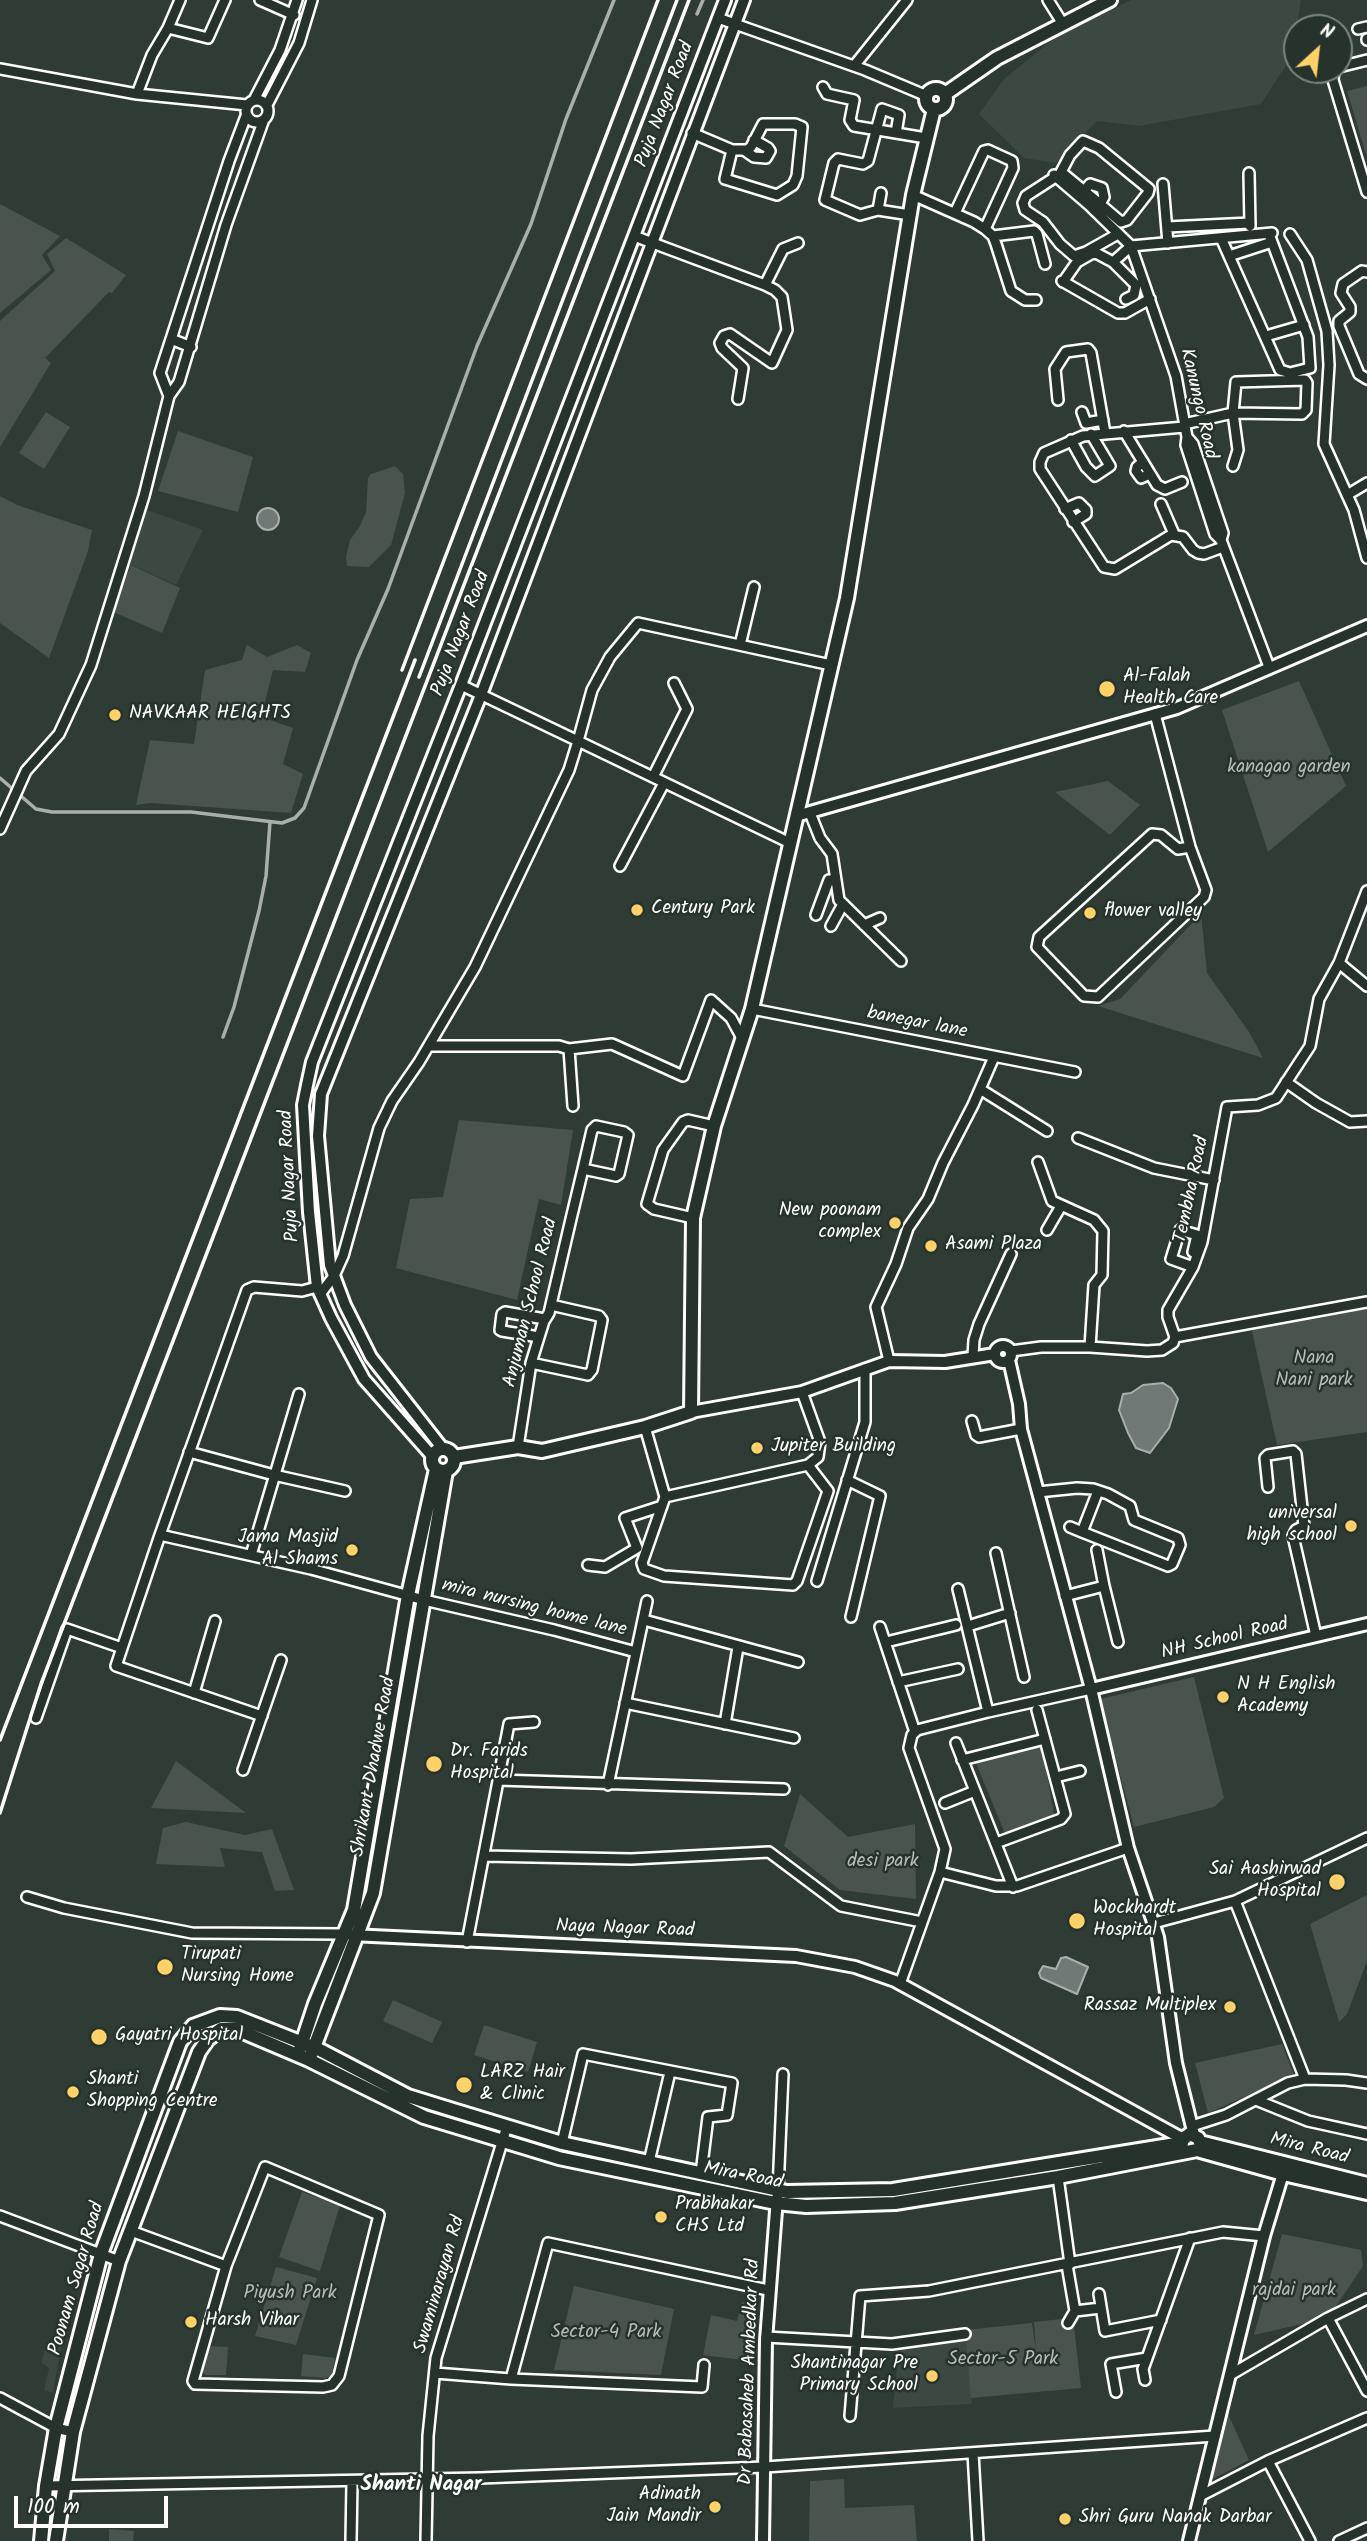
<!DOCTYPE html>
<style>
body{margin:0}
#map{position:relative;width:1367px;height:2541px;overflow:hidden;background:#2f3b35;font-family:Kalam,sans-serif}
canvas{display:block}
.north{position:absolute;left:1283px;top:14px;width:70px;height:70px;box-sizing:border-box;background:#26332d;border:2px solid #7d8581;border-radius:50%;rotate:27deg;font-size:19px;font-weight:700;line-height:28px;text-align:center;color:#fff}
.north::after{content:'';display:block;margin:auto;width:24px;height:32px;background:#ffd166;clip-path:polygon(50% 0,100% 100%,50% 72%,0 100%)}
.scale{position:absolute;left:14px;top:2496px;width:154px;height:32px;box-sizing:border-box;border:4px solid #fff;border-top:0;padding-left:9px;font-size:21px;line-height:24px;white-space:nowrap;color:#fff;-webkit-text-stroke:5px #26332d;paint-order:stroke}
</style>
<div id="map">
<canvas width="1367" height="2541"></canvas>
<div class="north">N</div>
<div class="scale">100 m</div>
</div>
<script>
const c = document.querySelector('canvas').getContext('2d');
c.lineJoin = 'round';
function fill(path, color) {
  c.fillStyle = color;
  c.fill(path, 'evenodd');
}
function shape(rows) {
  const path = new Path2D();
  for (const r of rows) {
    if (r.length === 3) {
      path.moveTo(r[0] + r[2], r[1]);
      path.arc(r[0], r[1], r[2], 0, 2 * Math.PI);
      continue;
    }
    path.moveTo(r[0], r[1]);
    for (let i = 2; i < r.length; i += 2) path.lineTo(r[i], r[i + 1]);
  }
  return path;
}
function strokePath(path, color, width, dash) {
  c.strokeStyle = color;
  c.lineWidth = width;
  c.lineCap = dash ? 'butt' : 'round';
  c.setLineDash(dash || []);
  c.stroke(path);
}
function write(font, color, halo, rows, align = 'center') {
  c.font = font + ' Kalam,sans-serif';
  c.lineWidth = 5;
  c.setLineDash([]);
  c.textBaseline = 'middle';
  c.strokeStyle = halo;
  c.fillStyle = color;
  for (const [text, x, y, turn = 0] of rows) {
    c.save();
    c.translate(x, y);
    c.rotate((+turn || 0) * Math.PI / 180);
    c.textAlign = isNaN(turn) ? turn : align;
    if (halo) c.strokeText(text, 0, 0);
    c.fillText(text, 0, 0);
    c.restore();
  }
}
const built = shape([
 [1131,0,1301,0,1292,56,1261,104,1139,126,1097,121,1056,163,1024,158,979,114,1004,79,1056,37],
 [147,510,203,530,176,585,130,564],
 [966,2338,972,2404,893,2408,899,2347],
 [47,2344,61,2347,53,2393,44,2390,49,2368,41,2362]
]);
const green = shape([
 [1367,86,1367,158,1347,91],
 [0,204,60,236,42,255,51,270,0,313],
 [66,238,126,275,112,293,109,292,45,358,51,363,0,447,0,321,55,271,47,254],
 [46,412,70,427,44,469,19,453],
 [178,431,253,457,238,512,158,491],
 [395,466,403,474,405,493,391,545,369,567,347,566,346,557,350,540,360,526,366,512,368,478,371,474],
 [0,496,17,505,92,530,88,551,49,658,0,623],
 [131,565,180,588,162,633,111,611],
 [247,645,267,657,297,645,311,653,305,672,273,670,261,717,293,728,283,764,303,774,291,813,151,803,136,805,150,740,194,744,205,670,242,660],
 [1299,681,1346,786,1268,852,1222,710],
 [1108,781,1140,805,1110,835,1055,792],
 [1201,914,1207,973,1249,1032,1263,1058,1098,1006,1120,999],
 [459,1120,573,1130,561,1205,539,1199,517,1300,396,1268,410,1199,443,1197],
 [1367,1307,1367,1432,1277,1445,1251,1327],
 [1194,1677,1224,1798,1214,1807,1134,1827,1100,1699],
 [1042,1747,1055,1819,1006,1836,976,1763],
 [176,1761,246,1813,151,1808],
 [800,1794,848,1837,915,1824,916,1899,840,1890,784,1846],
 [186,1822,245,1835,272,1829,294,1890,275,1891,262,1852,220,1848,225,1867,156,1864,163,1828],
 [1367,1895,1367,1961,1347,2014,1339,2022,1310,1924],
 [393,2000,442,2022,432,2043,383,2021],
 [484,2025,537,2042,528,2072,474,2055],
 [1282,2044,1294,2075,1208,2113,1195,2063],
 [302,2192,340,2205,320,2271,279,2257],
 [1282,2234,1361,2250,1363,2266,1328,2318,1254,2335],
 [276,2267,317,2278,296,2345,255,2336],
 [574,2286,674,2309,661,2375,554,2370],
 [742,2302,756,2304,751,2361,703,2355,711,2315,737,2321],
 [1061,2319,1074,2327,1081,2388,971,2398,965,2330,1032,2323,1036,2351,1034,2322],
 [208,2346,228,2347,226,2375,206,2375,202,2372],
 [303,2354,335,2358,332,2375,326,2378,301,2376],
 [1228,2414,1249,2460,1209,2481],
 [844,2479,845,2508,914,2505,917,2541,809,2541,810,2481],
 [109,2529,134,2531,133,2541,109,2541]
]);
const water = shape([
 [268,519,11],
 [1163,1383,1171,1388,1178,1399,1169,1428,1150,1453,1136,1448,1128,1433,1119,1410,1123,1394,1131,1393,1143,1385,1163,1383],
 [1066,1957,1088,1967,1077,1994,1041,1978,1039,1973,1043,1966,1056,1969,1061,1958,1066,1957]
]);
const stream = shape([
 [697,14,703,0],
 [0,778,36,809,52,812,191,812,282,823,295,818,304,808,357,660,388,589,477,346,531,224,566,119,614,0],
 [223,1037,234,1007,259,911,266,876,270,822]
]);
const minor = shape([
 [260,0,294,15],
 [1048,0,1063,24],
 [718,18,865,70,927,96],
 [168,28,208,38,225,0],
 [1358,29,1367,27],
 [1367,39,1367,40],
 [854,66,907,0],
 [1339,67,1367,60],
 [0,69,137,94,247,105],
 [1334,70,1333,80,1367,192],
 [823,87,827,94,854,100,850,120,854,126,926,138],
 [137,94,152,55,168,28,180,0],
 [257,111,11],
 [254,100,280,50,297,0],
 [267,105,299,43,312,0],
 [692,133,732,150,725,179,777,195,793,185,797,176,802,127,795,124,763,124,751,147,747,150,732,150],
 [896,133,899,115,882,109,868,161,863,164,838,159,834,163,825,200,860,215,878,210,910,215],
 [744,150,754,157,766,158,770,151,768,148,754,140],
 [1249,173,1250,226],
 [1060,174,1026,196,1023,203,1025,210,1043,222,1060,244,1074,256,1086,252,1118,234],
 [1054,175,1089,205,1131,246,1176,376,1187,437,1186,445,1215,534,1221,540,1269,667],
 [1163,184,1168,243],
 [1084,191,1090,184,1102,188,1104,197,1100,204],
 [913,195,974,222,985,229,993,236,996,244,1011,291,1025,300,1036,300],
 [1089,205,1094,199,1061,172,1070,155,1083,141,1099,148,1149,189,1148,193,1127,220,1121,222,1094,199],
 [878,210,881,193],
 [955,213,984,151,988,150,1012,161,1013,168,985,229],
 [1167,227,1250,223],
 [1290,234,1307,260,1327,331,1329,365,1324,444,1354,510,1367,558],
 [634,236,765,285,775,290,782,297,787,330,772,363,730,334,724,336,720,343,722,348,743,368,738,399],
 [993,236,1034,231,1037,234,1045,264],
 [1221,238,1280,370,1290,373,1310,368,1308,337,1269,234],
 [1229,256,1272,242],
 [1113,262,1136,285,1134,295,1126,299],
 [1367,272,1362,271,1343,284,1341,293,1350,307,1350,312,1339,321,1339,326,1359,374,1367,379],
 [1062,281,1118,313,1125,313,1150,299],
 [1063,282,1077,262,1091,254,1096,253,1113,262,1131,246,1272,233],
 [765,285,783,249,798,243],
 [1266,336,1304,325],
 [171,339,191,347],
 [169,396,160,373,229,161,246,116],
 [1058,400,1055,369,1066,352,1088,349,1091,353,1105,433],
 [1082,412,1086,423,1103,420],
 [1184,424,1233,413,1302,414,1306,410,1307,383,1305,380,1236,382,1233,413,1238,450,1233,466],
 [1184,427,1083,436,1044,453,1040,462,1040,469,1104,567,1115,569,1171,535,1183,537,1193,550,1198,553,1204,554,1223,547],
 [1124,431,1157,485,1165,489,1182,482],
 [1187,437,1193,444,1223,533,1221,540],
 [1071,440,1086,467,1095,476,1110,466,1091,434],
 [1143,462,1137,467,1136,471,1141,478,1150,474],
 [1347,495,1367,483],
 [1161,504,1174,534],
 [1065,509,1079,503,1086,510,1086,514,1073,522],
 [740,645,754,587],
 [461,685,578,741,592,690,610,657,638,623,831,665],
 [1155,714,1190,847,1206,890,1204,897,1098,997,1084,996,1037,947,1039,937,1152,834,1161,835,1178,849,1190,847],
 [653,777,687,709,674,683],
 [810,813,820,838,832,854,839,900,901,961],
 [0,829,26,771,59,734,91,665,144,496,169,396,179,382,226,225,263,122],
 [620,866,664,783],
 [816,915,829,880,835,880],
 [864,925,880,918],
 [831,926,843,904],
 [1339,963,1367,986],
 [752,1009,1075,1072],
 [429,1046,559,1046,569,1049,573,1106],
 [569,1049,612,1044,683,1076,711,1000,731,1018,743,1040],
 [1286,1082,1316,1103,1350,1122,1367,1121],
 [980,1089,1047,1131],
 [1078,1138,1154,1168,1214,1180],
 [1038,1162,1052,1201,1094,1220,1103,1231,1102,1275,1094,1285,1090,1347],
 [693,1218,654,1209,647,1204,663,1150,683,1122,688,1120,714,1126],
 [1047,1230,1061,1206],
 [1193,1267,1171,1259,1180,1230,1197,1235,1193,1252],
 [317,1287,302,1291,254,1287,247,1290,160,1535,311,1569,424,1600,554,1630,636,1652],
 [321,1293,334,1276,343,1256,379,1128,392,1101,419,1062,475,967,569,770,578,741,790,843],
 [539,1337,502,1331,500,1330,502,1314,505,1312,545,1319],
 [1175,1337,1367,1302],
 [1011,1351,1041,1347,1090,1347,1147,1351,1162,1350,1173,1343,1175,1337,1168,1317,1168,1310,1193,1267,1202,1242,1227,1107,1258,1105,1276,1098,1310,1046,1319,999,1339,963,1367,891],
 [973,1356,974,1340,979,1324,1011,1254],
 [889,1361,876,1307,896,1264,908,1228,928,1199,943,1163,973,1105,994,1057],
 [531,1363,588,1375,592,1370,602,1320,599,1316,551,1305],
 [972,1421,976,1435,979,1437,1021,1429],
 [645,1427,665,1497,808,1465,818,1457,820,1442,802,1392],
 [518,1447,531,1363,544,1321,549,1313,571,1219,583,1169,592,1130,596,1126,624,1132,628,1135,619,1174,616,1176,583,1169],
 [189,1452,274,1475,345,1491],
 [847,1480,880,1496,851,1617],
 [1268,1487,1265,1458,1268,1455,1293,1451,1296,1454,1304,1526,1296,1530,1293,1536,1316,1636],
 [1038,1492,1077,1488,1093,1489,1108,1494,1130,1506,1134,1520,1178,1538,1180,1545,1172,1564,1168,1566,1082,1532,1098,1491],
 [665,1497,642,1563,644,1569,664,1576,793,1585,797,1581,828,1491,808,1465],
 [1070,1527,1082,1532],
 [1097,1550,1104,1586],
 [996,1553,1024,1677],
 [251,1555,299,1394],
 [588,1565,605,1567,637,1548,625,1518,662,1506],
 [817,1581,865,1422,865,1369],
 [958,1589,988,1712],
 [1065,1596,1104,1586,1118,1642],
 [644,1620,798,1662],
 [968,1626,1010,1613],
 [880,1627,915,1732],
 [886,1642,956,1625],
 [122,1648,116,1666,262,1716],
 [898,1682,958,1669],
 [194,1693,215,1621],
 [625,1703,794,1738],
 [36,1718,67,1629,122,1648,160,1535],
 [725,1724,738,1647],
 [956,1743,1013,1887],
 [962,1760,1045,1739],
 [243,1770,281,1660],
 [1056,1777,1080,1771],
 [498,1780,784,1789],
 [608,1785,647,1601],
 [945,1803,975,1791],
 [996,1843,1061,1819,1065,1814,1037,1710],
 [484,1856,631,1859,769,1852,841,1906,922,1922],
 [940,1872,996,1886,1017,1886,1128,1848],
 [27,1897,64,1908,192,1933,343,1934],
 [1235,1901,1305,2079,1346,2080,1367,2083],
 [1154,1923,1235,1901,1367,1838],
 [467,1942,509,1724,534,1722],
 [900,1984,940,1872,945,1849,909,1748,912,1735,917,1730,988,1712,1091,1689],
 [1256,2100,1308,2121,1367,2134],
 [1192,2126,1226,2115,1288,2083,1305,2079],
 [562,2143,583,2054,732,2083,727,2115,708,2117,701,2173],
 [649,2162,670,2072],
 [1058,2177,1070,2264],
 [778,2190,783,2074],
 [0,2216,119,2261],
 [131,2231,226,2266,265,2167,379,2215,339,2376,332,2385,323,2387,195,2384,193,2381,226,2266],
 [1067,2265,1075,2311,1068,2323],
 [1099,2294,1105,2331,1161,2320],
 [1367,2299,1328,2318,1367,2391],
 [1075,2311,1101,2308],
 [766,2337,892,2344,965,2334],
 [704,2365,702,2387,511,2379,548,2243,768,2290],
 [435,2373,511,2379],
 [1230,2375,1328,2318],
 [1145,2380,1143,2369,1147,2358,1190,2238],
 [1116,2392,1111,2364,1147,2358],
 [0,2398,56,2428,73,2432],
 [850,2416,860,2296,929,2291,1223,2232,1264,2236],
 [973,2453,978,2541],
 [1268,2461,1367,2418],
 [46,2486,480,2478,765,2467,1215,2436],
 [1200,2496,1268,2461,1310,2541],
 [351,2541,352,2482],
 [426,2541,428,2436,436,2358,507,2126],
 [1339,2541,1367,2528]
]);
const tertiary = shape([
 [796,816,1177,708,1367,626],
 [1003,1354,8],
 [1009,1360,1019,1404,1021,1429,1091,1689,1128,1848,1158,1937,1176,2063,1194,2135],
 [691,1412,802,1392,889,1361,945,1362,995,1354],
 [443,1449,371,1357,345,1305,330,1265,318,1136,321,1094,481,695,744,0],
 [432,1456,364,1379,331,1318,317,1287,309,1212,303,1105,307,1085,312,1062,461,685,725,0],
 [1091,1689,1367,1624],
 [351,1935,796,1956,855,1967,895,1981,1183,2139],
 [763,2541,766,2340,777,2198],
 [1189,2541,1264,2236,1285,2167]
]);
const secondary = shape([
 [936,99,10],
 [945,94,997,58,1110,0],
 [443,1460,11],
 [454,1457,518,1447,542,1451,645,1427,691,1412,693,1218,714,1126,752,1009,847,598,913,195,934,109],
 [300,2049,315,2004,354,1910,408,1595,436,1469],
 [311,2055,373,1893,446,1471],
 [41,2541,46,2486,56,2428,101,2254,180,2042,193,2026,220,2016,237,2017,318,2049,408,2096,450,2109,562,2143,787,2192,893,2190,1182,2143,1183,2139,1190,2134,1198,2138,1200,2142,1367,2184],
 [56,2541,73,2432,119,2261,199,2052,208,2039,221,2029,236,2029,309,2060,424,2117,559,2158,776,2203,806,2206,895,2203,1058,2177,1197,2150,1283,2174,1367,2193]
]);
const rail = shape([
 [402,670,658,0],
 [419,677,677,0],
 [0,1740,415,660],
 [0,1813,41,1684,689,0]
]);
const markers = [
 [1107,689,9,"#ffd166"],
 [115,715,7,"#ffd166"],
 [637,910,7,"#ffd166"],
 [1090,913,7,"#ffd166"],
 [895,1223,7,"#ffd166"],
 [931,1246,7,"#ffd166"],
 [757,1448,7,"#ffd166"],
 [1351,1526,7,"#ffd166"],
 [352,1550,7,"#ffd166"],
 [1223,1697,7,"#ffd166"],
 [434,1764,9,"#ffd166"],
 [1337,1882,9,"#ffd166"],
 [1077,1921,9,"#ffd166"],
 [165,1967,9,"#ffd166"],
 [1230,2007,7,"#ffd166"],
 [99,2037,9,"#ffd166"],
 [464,2085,9,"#ffd166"],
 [73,2092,7,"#ffd166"],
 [661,2217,7,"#ffd166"],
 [191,2322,7,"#ffd166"],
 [932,2376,7,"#ffd166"],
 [715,2507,7,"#ffd166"],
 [1065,2519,7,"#ffd166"]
];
const streetNames = [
 ["Puja Nagar Road",666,105,-69],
 ["Kanungo Road",1197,404,77],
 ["Puja Nagar Road",462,634,-69],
 ["banegar lane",917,1024,11],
 ["Puja Nagar Road",291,1176,-93],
 ["Tembha Road",1193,1190,-78],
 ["Anjuman School Road",532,1303,-76],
 ["mira nursing home lane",534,1609,14],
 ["NH School Road",1225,1640,-13],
 ["Shrikant Dhadwe Road",375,1767,-80],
 ["Naya Nagar Road",625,1930,2],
 ["Mira Road",1309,2150,14],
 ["Mira Road",743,2177,11],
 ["Poonam Sagar Road",78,2279,-74],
 ["Swaminarayan Rd",441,2285,-74],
 ["Dr Babasaheb Ambedkar Rd",751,2372,-88]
];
const poiNames = [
 ["Al-Falah",1123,678],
 ["Health Care",1123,700],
 ["NAVKAAR HEIGHTS",129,715],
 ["Century Park",651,910],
 ["flower valley",1104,913],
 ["New poonam",881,1212,"right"],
 ["complex",881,1234,"right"],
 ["Asami Plaza",945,1246],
 ["Jupiter Building",771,1448],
 ["universal",1337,1515,"right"],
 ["high school",1337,1537,"right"],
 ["Jama Masjid",338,1539,"right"],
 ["Al Shams",338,1561,"right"],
 ["N H English",1237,1686],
 ["Academy",1237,1708],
 ["Dr. Farids",450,1753],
 ["Hospital",450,1775],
 ["Sai Aashirwad",1321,1871,"right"],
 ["Hospital",1321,1893,"right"],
 ["Wockhardt",1093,1910],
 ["Hospital",1093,1932],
 ["Tirupati",181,1956],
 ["Nursing Home",181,1978],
 ["Rassaz Multiplex",1216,2007,"right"],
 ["Gayatri Hospital",115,2037],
 ["LARZ Hair",480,2074],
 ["& Clinic",480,2096],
 ["Shanti",87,2081],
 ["Shopping Centre",87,2103],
 ["Prabhakar",675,2206],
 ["CHS Ltd",675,2228],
 ["Harsh Vihar",205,2322],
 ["Shantinagar Pre",918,2365,"right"],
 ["Primary School",918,2387,"right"],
 ["Adinath",701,2496,"right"],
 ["Jain Mandir",701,2518,"right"],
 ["Shri Guru Nanak Darbar",1079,2519]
];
const parkNames = [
 ["kanagao garden",1289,769],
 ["Nana",1314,1360],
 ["Nani park",1314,1382],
 ["desi park",883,1863],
 ["rajdai park",1294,2292],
 ["Piyush Park",290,2295],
 ["Sector-4 Park",606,2334],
 ["Sector-5 Park",1003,2361]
];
const neighbourhoodNames = [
 ["Shanti Nagar",421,2486]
];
fill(built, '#3c4842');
fill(green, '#4a544f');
fill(water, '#707975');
strokePath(water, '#a9afac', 2);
strokePath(stream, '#a9afac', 3.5);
strokePath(minor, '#fff', 14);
strokePath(tertiary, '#fff', 16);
strokePath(secondary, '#fff', 18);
strokePath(minor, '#26332d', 9);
strokePath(tertiary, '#26332d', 10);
strokePath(secondary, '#26332d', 12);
strokePath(rail, '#fff', 3.5);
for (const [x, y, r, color] of markers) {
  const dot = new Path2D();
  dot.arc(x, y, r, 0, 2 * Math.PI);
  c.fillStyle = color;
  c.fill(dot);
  strokePath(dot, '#26332d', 2.5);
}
write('19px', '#fff', '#26332d', streetNames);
write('19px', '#fff', '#26332d', poiNames, 'left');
write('19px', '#b7bbb9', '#26332d', parkNames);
write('bold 21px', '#fff', '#26332d', neighbourhoodNames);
</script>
